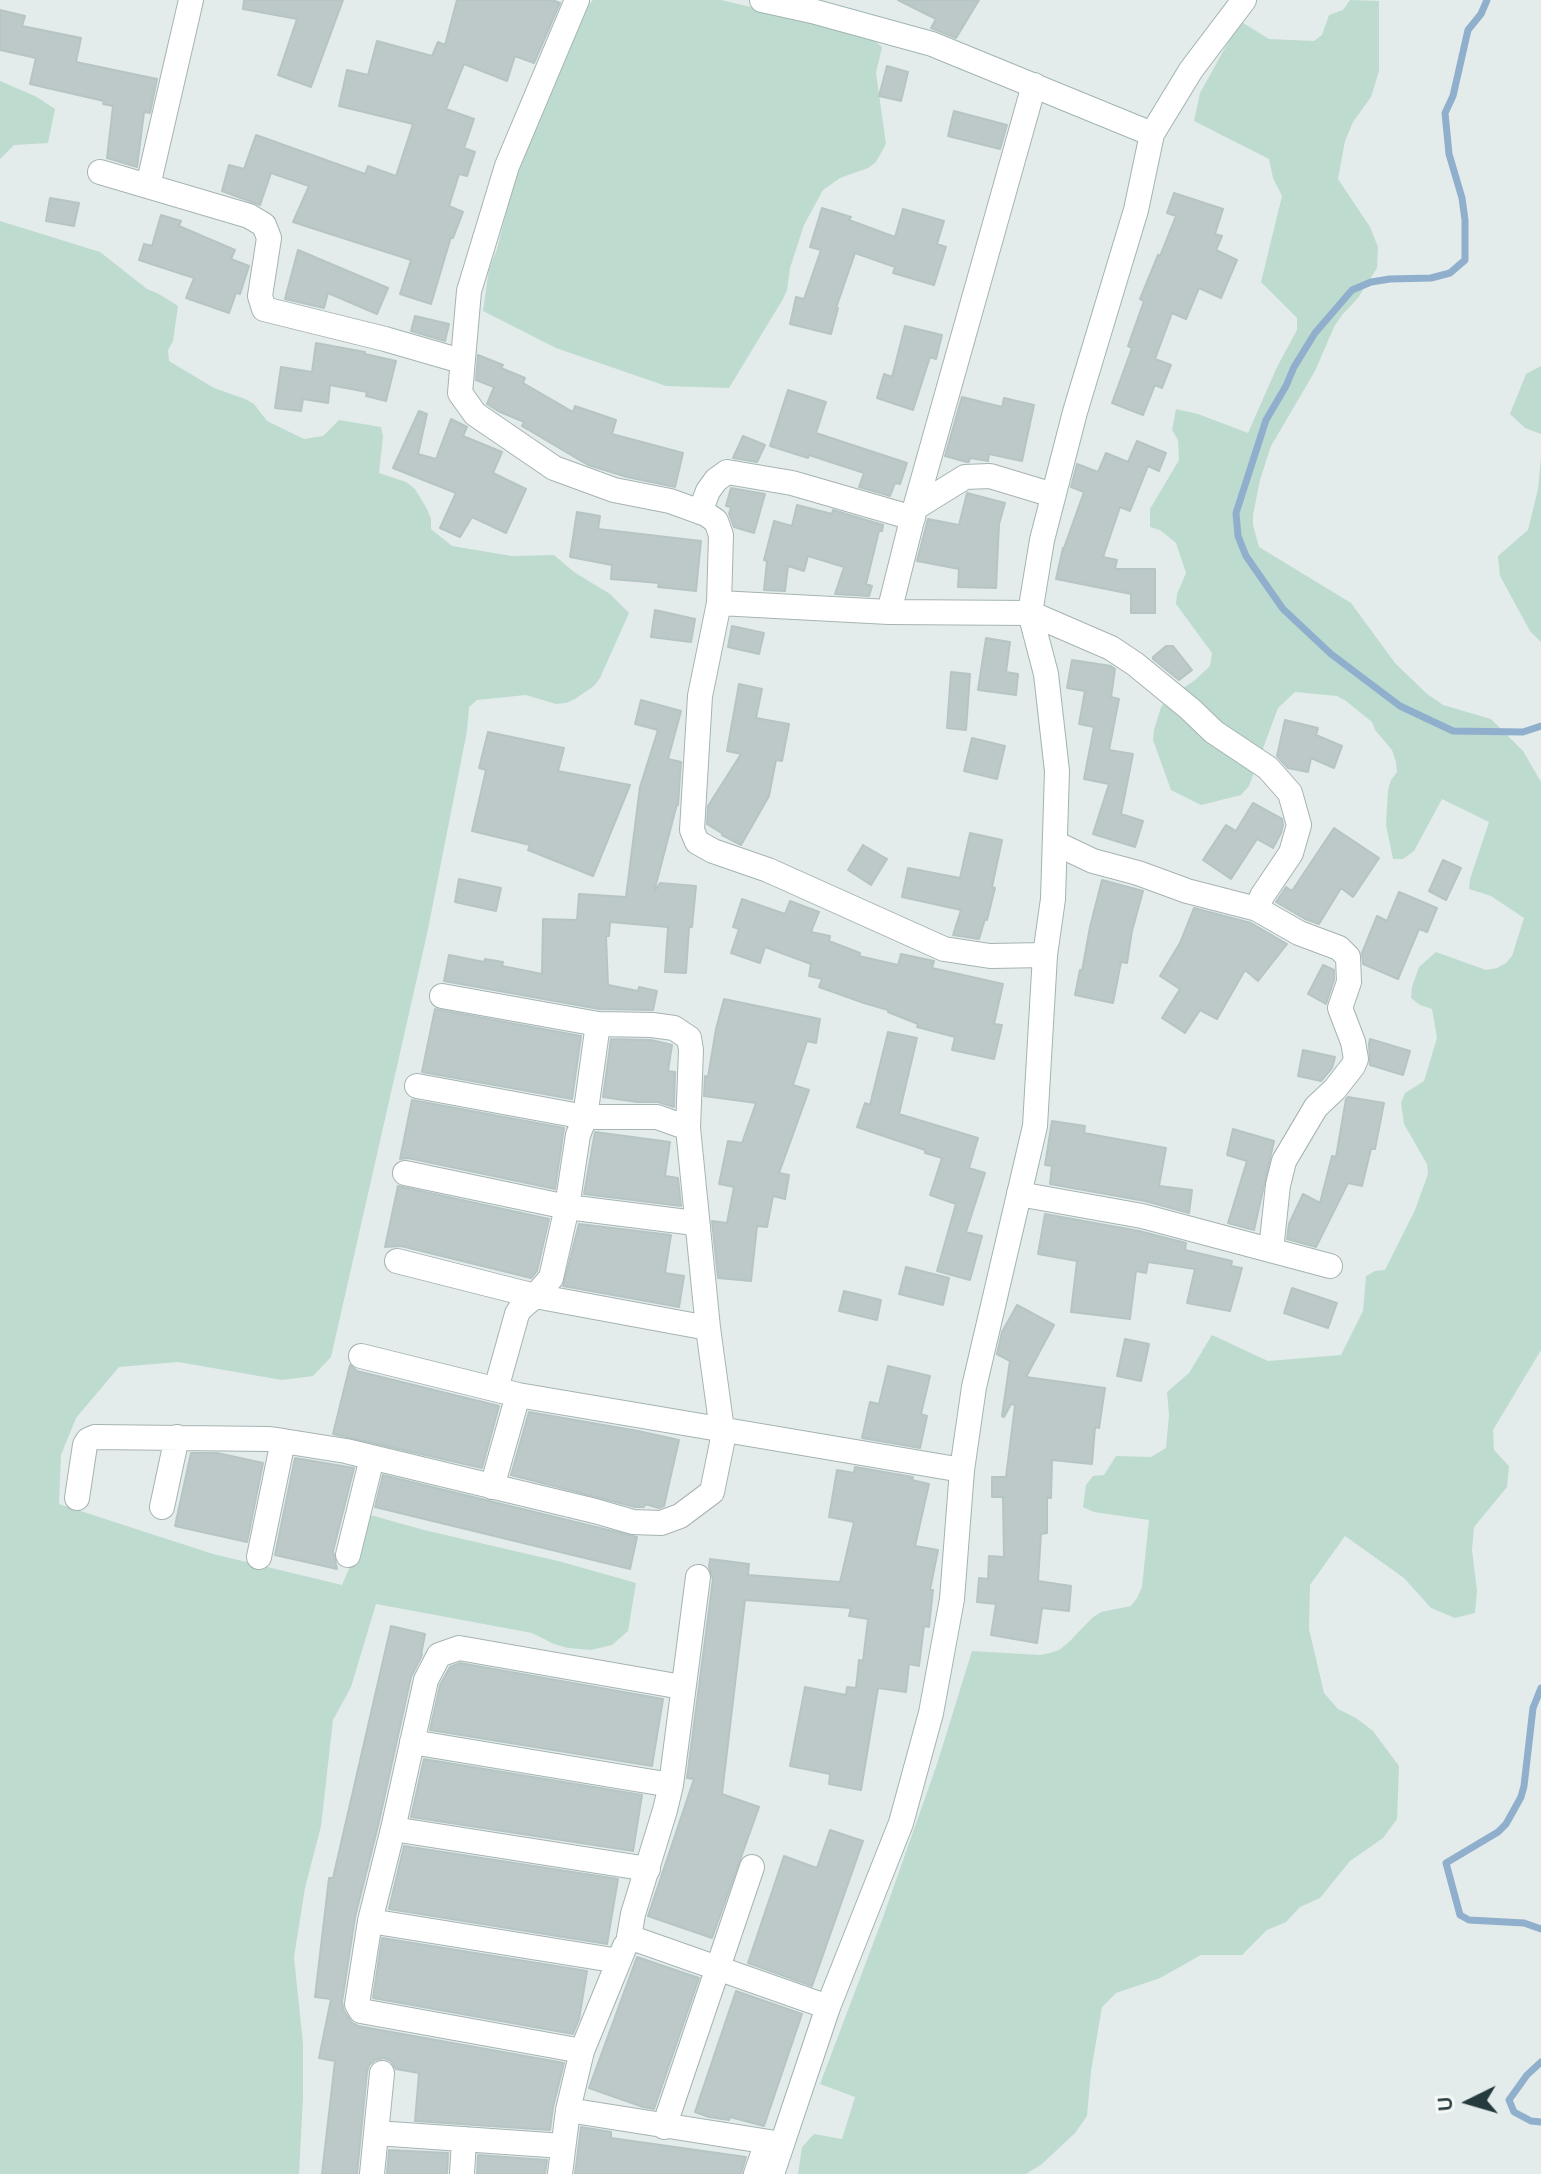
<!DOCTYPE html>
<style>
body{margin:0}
#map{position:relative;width:1541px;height:2174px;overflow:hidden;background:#e3eceb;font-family:Karla,sans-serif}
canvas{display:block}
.north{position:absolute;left:1429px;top:2062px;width:80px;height:80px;-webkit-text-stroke:6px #f4f9f8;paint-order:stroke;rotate:265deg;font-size:22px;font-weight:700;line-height:32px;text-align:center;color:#253a3c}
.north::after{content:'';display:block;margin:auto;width:28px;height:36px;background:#253a3c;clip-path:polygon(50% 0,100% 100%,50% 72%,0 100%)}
</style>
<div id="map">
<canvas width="1541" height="2174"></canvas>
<div class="north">U</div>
</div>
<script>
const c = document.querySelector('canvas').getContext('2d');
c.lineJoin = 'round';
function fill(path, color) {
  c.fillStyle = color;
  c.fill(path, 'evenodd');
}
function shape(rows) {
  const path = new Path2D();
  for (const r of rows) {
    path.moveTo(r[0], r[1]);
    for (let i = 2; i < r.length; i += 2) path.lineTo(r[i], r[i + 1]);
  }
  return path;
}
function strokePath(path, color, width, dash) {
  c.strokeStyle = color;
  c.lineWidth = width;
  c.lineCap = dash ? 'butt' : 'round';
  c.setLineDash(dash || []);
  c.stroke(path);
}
const green = shape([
 [593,0,721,0,866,34,882,47,876,73,886,144,876,162,868,168,840,178,823,190,804,225,790,268,787,290,783,299,729,388,666,386,556,348,483,311,489,269,497,249,514,181,587,7],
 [1350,0,1379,1,1379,71,1371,97,1353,122,1345,141,1338,179,1370,227,1378,247,1377,268,1358,298,1342,315,1334,327,1315,371,1271,446,1260,480,1253,515,1253,525,1259,547,1351,603,1395,663,1426,693,1443,705,1491,719,1523,751,1541,782,1541,1350,1493,1430,1494,1450,1509,1466,1507,1487,1474,1527,1472,1550,1477,1591,1475,1613,1455,1618,1431,1608,1404,1578,1345,1536,1310,1585,1309,1629,1324,1693,1338,1709,1356,1718,1373,1731,1399,1766,1397,1819,1383,1838,1350,1861,1320,1898,1300,1907,1286,1922,1267,1930,1242,1955,1201,1955,1160,1978,1116,1993,1102,2007,1091,2071,1087,2116,1075,2133,1042,2164,1026,2174,798,2174,802,2147,814,2134,842,2139,855,2097,820,2084,882,1920,937,1764,972,1651,1040,1655,1050,1653,1059,1650,1068,1643,1092,1618,1101,1612,1131,1606,1137,1598,1142,1587,1149,1520,1094,1512,1083,1507,1086,1485,1093,1476,1104,1475,1116,1456,1151,1457,1166,1448,1169,1415,1167,1392,1189,1373,1212,1335,1268,1361,1341,1355,1363,1311,1366,1276,1375,1271,1385,1270,1415,1210,1428,1174,1427,1164,1404,1124,1401,1103,1405,1093,1424,1081,1437,1038,1432,1009,1420,1005,1411,998,1412,987,1419,967,1436,952,1486,970,1497,968,1506,963,1512,956,1524,918,1491,896,1469,889,1470,879,1489,822,1442,799,1414,851,1403,859,1393,859,1386,825,1388,790,1391,780,1397,772,1396,762,1392,750,1375,730,1372,722,1346,701,1337,696,1295,692,1278,708,1249,786,1241,795,1201,805,1171,790,1153,740,1154,730,1161,707,1167,699,1195,680,1210,666,1212,653,1176,604,1177,594,1186,573,1176,543,1160,530,1150,527,1150,509,1179,460,1178,440,1172,430,1176,409,1198,414,1248,433,1277,367,1297,330,1297,318,1261,282,1282,196,1273,178,1269,159,1194,121,1200,93,1240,21,1269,39,1314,41,1322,35,1329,15,1343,10],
 [0,81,37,97,55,109,48,143,14,145,0,159],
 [0,221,100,252,147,289,159,294,178,306,173,341,168,350,169,361,214,388,245,399,254,404,267,421,304,439,323,436,339,420,381,427,383,436,379,473,406,482,415,489,427,509,431,519,431,529,452,546,512,556,554,555,574,572,610,594,629,613,600,678,594,686,575,699,566,703,556,704,526,695,477,700,469,707,467,731,427,934,331,1357,313,1376,282,1380,178,1362,119,1367,76,1418,61,1455,59,1504,213,1554,342,1585,358,1548,363,1513,424,1530,562,1562,636,1583,628,1631,612,1645,591,1650,568,1648,554,1644,532,1633,376,1604,351,1687,333,1720,321,1826,305,1888,294,1957,303,2044,303,2098,299,2174,0,2174],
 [1541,366,1541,434,1525,428,1510,414,1526,374],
 [1541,458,1541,642,1530,631,1500,576,1498,556,1528,530,1538,489]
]);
const stream = shape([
 [1487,0,1481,14,1468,30,1453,96,1445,113,1449,154,1462,198,1465,220,1465,260,1450,273,1431,278,1390,279,1371,282,1352,290,1315,333,1294,367,1286,386,1266,420,1236,513,1238,536,1246,556,1283,609,1331,654,1400,706,1453,731,1523,732,1541,726],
 [1541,1688,1533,1708,1524,1786,1521,1797,1506,1824,1498,1832,1446,1863,1460,1915,1469,1920,1524,1923,1541,1929],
 [1541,2062,1527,2075,1509,2100,1514,2112,1531,2121,1541,2122]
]);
const building = shape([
 [244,0,343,0,311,87,278,75,297,19,243,9,244,0],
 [457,0,552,0,560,3,534,63,515,56,507,81,464,64,446,109,474,119,464,148,475,152,467,176,459,174,449,206,463,212,453,238,451,237,431,304,400,294,411,260,293,222,309,186,271,173,260,205,222,191,229,165,244,169,256,135,365,174,368,166,396,176,413,124,339,106,347,70,368,75,377,41,432,56,438,42,445,45,457,0],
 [898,0,979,0,956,38,931,28,936,19,898,0],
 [0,10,25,16,22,26,81,38,76,62,157,79,150,113,144,112,137,167,107,158,113,106,103,104,104,101,30,84,36,58,0,50,0,10],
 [887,66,908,72,901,101,879,96,887,66],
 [954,111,1007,125,1000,149,948,136,954,111],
 [1174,193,1223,209,1215,234,1222,236,1216,250,1237,260,1221,298,1199,288,1186,319,1172,313,1155,359,1171,365,1162,388,1155,385,1143,415,1112,403,1132,348,1128,346,1144,301,1140,299,1158,255,1160,256,1176,216,1167,213,1174,193],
 [50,198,79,203,74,226,46,221,50,198],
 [822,208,851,217,849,220,895,237,903,209,944,221,937,244,946,247,934,285,893,273,895,267,855,253,836,308,838,308,831,334,790,324,796,297,804,299,821,250,810,247,822,208],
 [161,215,181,221,179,226,235,250,231,259,249,266,240,294,236,293,229,313,186,298,194,278,139,260,144,244,152,246,161,215],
 [298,250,388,288,377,314,328,293,324,308,285,299,298,250],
 [415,316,449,324,445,341,411,331,415,316],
 [905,326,942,335,936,359,930,357,913,410,877,398,884,374,892,377,905,326],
 [316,343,365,352,365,354,396,361,386,401,366,396,367,392,330,385,328,403,303,399,301,411,275,408,281,367,312,372,316,343],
 [478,355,503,365,501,368,525,378,523,383,573,412,575,406,616,420,612,434,683,453,675,487,627,477,588,465,522,426,524,422,498,411,487,404,494,387,476,380,478,355],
 [788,390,826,402,816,433,907,463,900,484,895,483,890,496,859,487,864,473,809,455,808,458,770,446,788,390],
 [962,397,1002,407,1004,398,1034,405,1022,461,989,454,988,461,970,458,969,462,967,462,945,456,962,397],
 [419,411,427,414,418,454,436,459,451,419,467,427,463,436,502,452,493,473,526,489,506,533,472,517,460,537,440,528,456,493,393,468,419,411],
 [743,436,765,445,757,462,733,458,743,436],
 [1137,441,1166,453,1159,471,1148,466,1130,511,1120,507,1103,557,1117,560,1115,569,1155,569,1155,613,1131,613,1131,594,1056,579,1063,548,1064,548,1084,492,1071,487,1077,464,1098,472,1106,453,1128,462,1137,441],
 [731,488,765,494,754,533,734,527,729,514,731,507,726,506,731,488],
 [967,493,1005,503,999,524,996,588,958,587,959,569,917,561,928,519,959,525,967,493],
 [797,505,832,514,833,510,883,525,882,531,879,531,866,584,872,586,869,596,835,594,844,567,808,556,804,571,788,566,785,591,764,590,767,561,764,560,774,521,792,526,797,505],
 [577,512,600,516,598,529,701,541,696,591,658,587,659,583,611,579,612,565,570,557,577,512],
 [655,610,695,619,691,642,651,637,655,610],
 [732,626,764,633,759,654,728,647,732,626],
 [986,638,1010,642,1006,672,1018,674,1016,695,978,690,986,638],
 [1166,646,1173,646,1192,670,1179,680,1153,659,1153,657,1166,646],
 [1072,660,1111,666,1115,669,1111,697,1119,699,1109,750,1133,754,1121,814,1143,821,1135,847,1093,834,1109,784,1084,779,1094,727,1079,724,1085,691,1067,688,1072,660],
 [951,672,970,674,966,730,947,728,951,672],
 [739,684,762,689,756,718,789,724,782,761,776,760,769,796,741,845,722,835,723,834,707,824,708,806,741,754,727,751,739,684],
 [641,700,681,711,668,759,681,762,678,805,677,804,654,892,660,883,696,886,692,927,689,927,686,973,665,972,668,927,610,922,609,936,606,936,608,985,638,991,639,987,657,991,653,1010,599,1009,444,981,449,955,484,962,485,959,503,962,502,966,542,974,543,919,577,920,579,894,626,897,640,787,658,730,635,724,641,700],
 [1285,720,1318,728,1316,735,1342,746,1334,768,1311,758,1308,772,1288,768,1277,756,1285,720],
 [488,732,564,748,558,771,630,785,593,876,528,850,530,845,472,831,486,770,479,768,488,732],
 [972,738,1005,746,997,779,964,771,972,738],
 [1253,803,1282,819,1283,825,1281,833,1273,848,1257,839,1231,879,1203,860,1226,825,1236,831,1253,803],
 [1334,828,1379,858,1353,897,1341,888,1319,924,1305,919,1276,902,1286,887,1292,891,1334,828],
 [970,833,1002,840,992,887,995,888,987,920,985,919,979,939,953,935,961,910,902,897,908,868,960,878,970,833],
 [863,845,887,859,871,885,848,870,863,845],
 [1443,860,1461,868,1446,900,1429,891,1443,860],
 [459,879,501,888,496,911,455,902,459,879],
 [1102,880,1143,891,1132,931,1127,963,1121,962,1113,1003,1075,995,1080,970,1082,971,1090,927,1102,880],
 [1399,892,1437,908,1427,932,1419,929,1398,979,1363,964,1362,953,1377,916,1387,921,1399,892],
 [742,899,785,914,790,901,819,912,811,932,830,936,829,941,860,953,859,956,898,965,901,954,934,961,932,968,1003,984,994,1024,1002,1025,994,1059,952,1050,955,1037,917,1027,918,1024,888,1012,888,1010,864,1003,819,987,822,979,809,976,811,964,765,947,760,963,731,953,739,929,733,927,742,899],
 [1194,908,1251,923,1287,944,1258,981,1245,970,1217,1019,1200,1010,1185,1033,1162,1018,1180,989,1160,976,1180,943,1194,908],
 [1323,965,1334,970,1334,980,1326,1004,1308,994,1323,965],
 [724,999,820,1019,816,1043,807,1041,793,1085,809,1090,779,1173,789,1175,785,1199,773,1196,767,1227,757,1226,751,1281,718,1278,712,1221,727,1223,734,1187,719,1184,728,1141,742,1143,756,1103,704,1096,705,1076,708,1077,716,1029,724,999],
 [435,1009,581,1036,572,1099,422,1072,435,1009],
 [888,1032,917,1038,899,1114,978,1138,969,1168,985,1173,966,1232,982,1236,970,1280,937,1271,956,1204,930,1195,942,1158,925,1153,925,1150,857,1127,865,1103,870,1105,888,1032],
 [611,1039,651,1040,672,1045,668,1071,675,1072,674,1107,658,1102,637,1102,603,1097,611,1039],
 [1370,1039,1410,1051,1403,1075,1370,1065,1369,1044,1370,1039],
 [1303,1050,1335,1057,1332,1068,1321,1081,1298,1076,1303,1050],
 [1348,1097,1384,1103,1375,1149,1371,1149,1362,1186,1348,1183,1316,1247,1287,1239,1289,1224,1303,1194,1320,1203,1332,1156,1336,1157,1346,1099,1348,1097],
 [412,1100,564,1128,555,1189,408,1158,400,1159,412,1100],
 [1052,1121,1085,1126,1084,1133,1166,1148,1159,1186,1192,1190,1189,1213,1145,1201,1050,1184,1052,1166,1045,1165,1052,1121],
 [1233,1129,1274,1141,1254,1230,1228,1223,1247,1161,1227,1155,1233,1129],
 [595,1132,670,1142,665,1176,678,1178,681,1206,584,1194,595,1132],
 [398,1186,549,1219,537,1271,531,1278,401,1246,385,1247,398,1186],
 [1045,1214,1139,1231,1186,1243,1185,1250,1232,1261,1231,1266,1242,1268,1230,1311,1187,1303,1195,1269,1148,1262,1146,1273,1136,1271,1130,1319,1071,1312,1077,1261,1038,1254,1045,1214],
 [579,1224,671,1235,665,1273,684,1276,679,1307,563,1286,579,1224],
 [906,1267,949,1278,943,1305,899,1294,906,1267],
 [1292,1288,1337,1303,1328,1328,1284,1313,1292,1288],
 [844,1291,881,1300,877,1320,839,1311,844,1291],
 [1017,1305,1054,1325,1026,1377,1105,1388,1099,1428,1095,1427,1092,1464,1052,1460,1051,1498,1047,1498,1047,1533,1041,1534,1038,1581,1071,1586,1069,1611,1042,1608,1037,1643,991,1635,996,1604,977,1602,979,1578,988,1579,989,1556,1004,1557,1003,1497,992,1497,992,1477,1006,1477,1015,1405,1011,1404,1004,1417,1002,1416,1010,1361,997,1354,1002,1332,1017,1305],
 [1125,1339,1149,1344,1141,1381,1117,1376,1125,1339],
 [350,1365,357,1371,499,1406,482,1468,333,1434,350,1365],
 [888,1366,930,1376,921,1414,927,1416,920,1448,862,1438,870,1402,879,1404,888,1366],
 [529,1412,638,1431,679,1440,664,1506,659,1508,645,1504,644,1507,635,1507,511,1475,529,1412],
 [191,1453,217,1453,263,1463,247,1542,175,1526,191,1453],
 [295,1458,354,1468,333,1551,337,1569,275,1555,295,1458],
 [855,1467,913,1477,912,1480,929,1484,915,1546,938,1550,930,1590,933,1590,929,1627,924,1626,919,1666,909,1664,906,1692,878,1688,861,1790,829,1784,830,1774,790,1766,805,1687,846,1695,847,1687,856,1688,859,1660,863,1661,868,1619,849,1616,851,1608,745,1600,722,1794,759,1807,712,1938,648,1916,694,1779,687,1778,713,1579,709,1567,710,1559,749,1564,748,1575,840,1582,854,1522,829,1517,837,1470,854,1473,855,1467],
 [383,1475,637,1537,630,1569,375,1507,383,1475],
 [391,1626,425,1634,421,1655,422,1655,411,1677,378,1826,355,1917,342,2002,344,2011,352,2023,358,2026,564,2063,553,2107,550,2130,415,2121,419,2073,396,2069,391,2061,384,2058,375,2060,369,2065,367,2072,357,2174,322,2174,335,2061,319,2058,331,1999,315,1997,329,1878,333,1878,391,1626],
 [460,1663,663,1699,652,1766,430,1730,440,1685,450,1667,460,1663],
 [424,1759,642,1795,633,1851,411,1817,424,1759],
 [830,1830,863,1841,812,1986,748,1963,784,1856,817,1868,830,1830],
 [404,1846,618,1879,607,1944,389,1909,404,1846],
 [382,1938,587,1971,579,2019,573,2034,373,1998,382,1938],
 [637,1957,699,1978,654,2109,643,2107,589,2088,637,1957],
 [736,1991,802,2014,764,2126,730,2117,729,2120,709,2117,695,2112,736,1991],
 [581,2127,611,2132,611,2138,746,2157,741,2174,575,2174,581,2127],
 [389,2150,448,2153,447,2174,387,2174,389,2150],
 [478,2155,547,2160,545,2174,477,2174,478,2155]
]);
const street = shape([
 [577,0,507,166,469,291,460,393,475,414,554,468,614,490,670,501,706,514,716,521,721,535,719,603,700,696,692,830,697,842,713,851,768,870,944,949,990,956,1045,955],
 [100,172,249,216,264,225,269,238,260,296,264,309,385,339,461,361],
 [148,186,191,0],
 [915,508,965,477,990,476,1053,495],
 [700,512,708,491,716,480,727,472,792,483,913,518],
 [719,603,889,612,1030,613,1111,648,1135,664,1190,709,1214,732,1268,768,1290,793,1299,825,1291,853,1262,896,1257,909],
 [889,612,915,508,1034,85],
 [1055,843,1093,861,1138,873,1187,891,1257,909,1299,933,1339,948,1348,957,1349,982,1340,1008,1353,1042,1356,1059,1353,1066,1335,1089,1316,1107,1284,1161,1278,1185,1271,1250],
 [442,996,598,1024,652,1025,674,1028,689,1038,691,1050,688,1128,708,1328],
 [417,1086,585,1117,657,1117,688,1128],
 [405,1173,567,1207,687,1222,698,1226],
 [1019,1194,1142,1216,1330,1266],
 [361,1356,518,1395,962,1470],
 [496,1389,517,1314,520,1309,535,1296,551,1278,567,1207,578,1135,585,1117,598,1024],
 [492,1487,518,1395],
 [77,1498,85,1445,88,1440,95,1437,268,1439,283,1441,346,1451,595,1511,633,1522,661,1523,680,1516,712,1492,722,1443,722,1430,708,1328,535,1296,397,1261],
 [162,1507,177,1437],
 [348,1555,372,1458],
 [259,1557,283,1441],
 [698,1577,671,1785,665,1810,633,1914,629,1937,828,2007],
 [412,1742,671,1785],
 [393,1829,648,1869],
 [370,1921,619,1961],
 [582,2051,625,1946],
 [568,2110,782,2144],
 [664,2127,752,1867],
 [376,2133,563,2146],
 [372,2174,382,2073],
 [462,2174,464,2139],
 [560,2174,568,2110,582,2051,361,2011,357,2004,370,1921,393,1829,426,1680,439,1655,459,1648,682,1687],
 [756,2174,767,2142]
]);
const secondary = shape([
 [762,0,812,11,932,44,1152,134,1191,70,1244,0],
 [772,2174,828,2007,901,1823,931,1713,952,1599,962,1470,974,1387,1035,1126,1045,955,1053,899,1057,771,1046,674,1030,613,1042,540,1075,412,1136,210,1152,134]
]);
fill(green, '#bedbd0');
strokePath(stream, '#90afcc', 7);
fill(building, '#bcc9c8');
strokePath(building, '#b6c5c4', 2);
strokePath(street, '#a6b3b3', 26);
strokePath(secondary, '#a0b4b3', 26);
strokePath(street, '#fff', 24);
strokePath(secondary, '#fff', 24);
</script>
